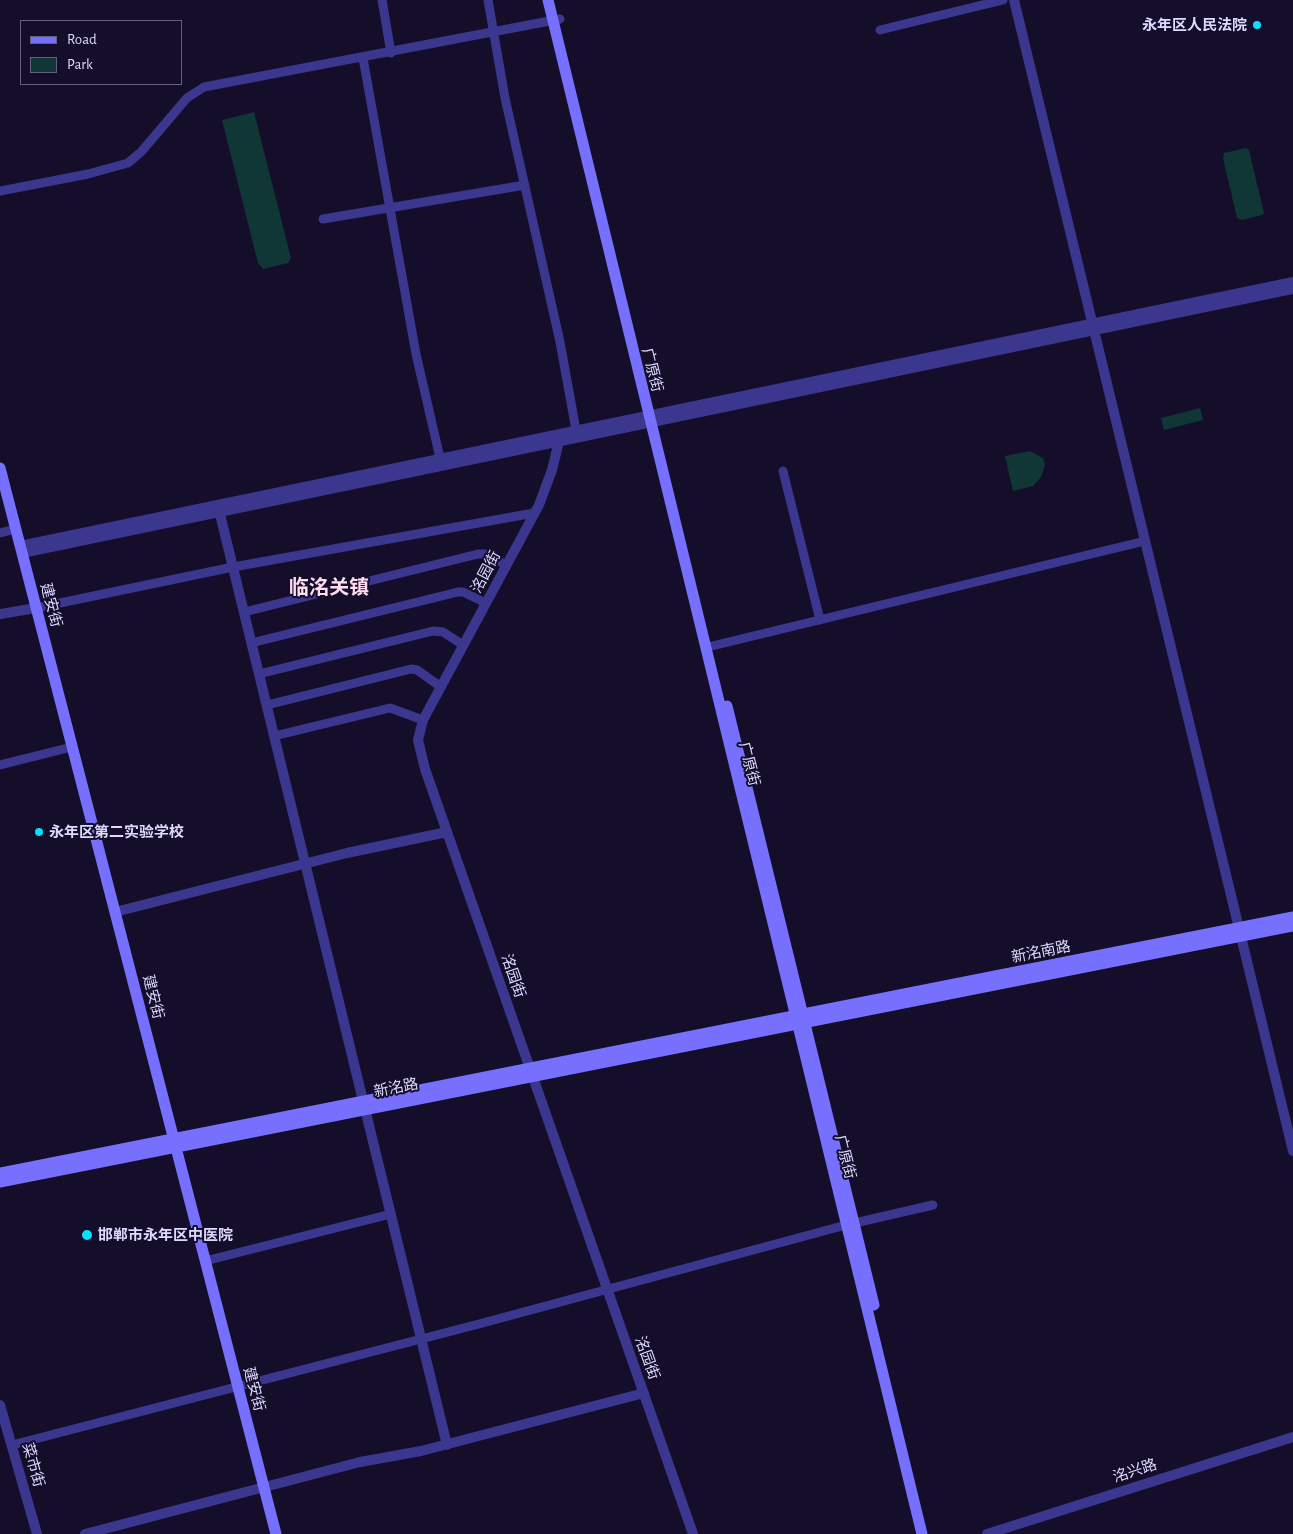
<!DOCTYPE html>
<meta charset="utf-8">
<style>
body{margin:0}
#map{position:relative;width:1293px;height:1534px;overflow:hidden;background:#140e2b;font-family:"Alegreya Sans",sans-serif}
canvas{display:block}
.legend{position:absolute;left:20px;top:20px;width:162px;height:65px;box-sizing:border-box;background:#140e2b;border:1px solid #655f80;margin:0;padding:6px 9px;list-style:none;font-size:15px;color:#ded9ff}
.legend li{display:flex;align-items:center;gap:10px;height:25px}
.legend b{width:25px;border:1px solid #655f80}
</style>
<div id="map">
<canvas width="1293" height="1534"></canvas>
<ul class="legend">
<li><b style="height:6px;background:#7770ff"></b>Road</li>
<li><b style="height:14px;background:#113636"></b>Park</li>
</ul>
</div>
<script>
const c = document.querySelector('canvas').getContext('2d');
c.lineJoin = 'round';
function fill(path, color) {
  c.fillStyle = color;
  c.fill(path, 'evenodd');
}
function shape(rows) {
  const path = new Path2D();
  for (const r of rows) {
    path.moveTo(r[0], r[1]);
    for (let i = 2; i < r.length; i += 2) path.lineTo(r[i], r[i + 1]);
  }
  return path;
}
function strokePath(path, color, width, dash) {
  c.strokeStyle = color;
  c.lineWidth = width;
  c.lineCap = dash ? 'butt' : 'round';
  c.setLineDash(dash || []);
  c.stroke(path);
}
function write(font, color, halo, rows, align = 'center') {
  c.font = font + ' "Alegreya Sans","Noto Sans SC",sans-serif';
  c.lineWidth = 4;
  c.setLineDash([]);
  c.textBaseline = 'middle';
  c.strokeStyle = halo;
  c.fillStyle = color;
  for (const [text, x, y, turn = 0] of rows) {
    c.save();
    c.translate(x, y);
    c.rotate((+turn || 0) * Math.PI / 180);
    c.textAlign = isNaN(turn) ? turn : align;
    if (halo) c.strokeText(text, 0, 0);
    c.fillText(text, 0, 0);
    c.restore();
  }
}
const green = shape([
 [254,112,291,258,288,263,263,269,258,263,222,120],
 [1246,148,1249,150,1264,213,1262,215,1242,220,1237,218,1223,158,1224,153],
 [1200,408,1203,420,1164,430,1161,418],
 [1030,451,1043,458,1045,465,1041,477,1033,486,1013,491,1005,456]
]);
const minor = shape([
 [382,0,391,53],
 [488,0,505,98,560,342,576,430],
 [880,30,1003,0],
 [363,58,416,354,440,458],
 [0,191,88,174,128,163,141,152,187,98,204,87,560,19],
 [323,219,525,185],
 [783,471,820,620],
 [0,533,16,529],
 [36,608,233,567,534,513],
 [244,612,478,554,485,554,506,565],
 [251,643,458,592,463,592,486,603],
 [712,646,1145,541],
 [259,674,433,631,443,632,463,645],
 [267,705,411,669,417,670,441,687],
 [274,736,390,708,423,720],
 [0,765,72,747],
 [205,1261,391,1214],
 [12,1445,479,1324,846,1225,933,1205]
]);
const tertiary = shape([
 [1014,0,1293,1151],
 [559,441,552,470,539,505,423,720,418,740,425,769,693,1534],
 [218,506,447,1445],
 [20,546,1293,282],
 [22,553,1293,289],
 [0,614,36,608],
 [115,912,347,853,447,832],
 [0,1405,37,1534],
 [85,1534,360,1462,421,1451,644,1393],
 [987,1534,1293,1437]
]);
const secondary = shape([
 [548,0,922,1534],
 [0,468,276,1534],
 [727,706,874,1305],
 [0,1173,1293,917],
 [0,1182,1293,926]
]);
const markers = [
 [1257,25,5,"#05e0ff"],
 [39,832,5,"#05e0ff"],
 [87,1235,6,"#05e0ff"]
];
const poiNames = [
 ["永年区人民法院",1247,25,"right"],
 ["永年区第二实验学校",49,832],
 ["邯郸市永年区中医院",98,1235]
];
const streetNames = [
 ["广原街",652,370,76],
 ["洺园街",486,572,-62],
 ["建安街",51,605,75],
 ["广原街",749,764,76],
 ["新洺南路",1041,952,-11],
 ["洺园街",513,976,71],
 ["建安街",153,997,76],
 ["新洺路",396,1088,-11],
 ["广原街",845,1157,76],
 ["洺园街",647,1358,70],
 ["建安街",254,1389,75],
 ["菜市街",33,1465,74],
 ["洺兴路",1135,1471,-18]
];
const districtNames = [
 ["临洺关镇",329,588]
];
fill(green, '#113636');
strokePath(minor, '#3b368e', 9);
strokePath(tertiary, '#3b368e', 10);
strokePath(secondary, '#7770ff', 11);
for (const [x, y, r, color] of markers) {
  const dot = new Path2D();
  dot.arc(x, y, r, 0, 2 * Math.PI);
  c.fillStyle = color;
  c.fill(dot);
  strokePath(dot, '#140e2b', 2);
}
write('bold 15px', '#ded9ff', '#140e2b', poiNames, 'left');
write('15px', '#ded9ff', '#140e2b', streetNames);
write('bold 20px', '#ffdbf1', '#140e2b', districtNames);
</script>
